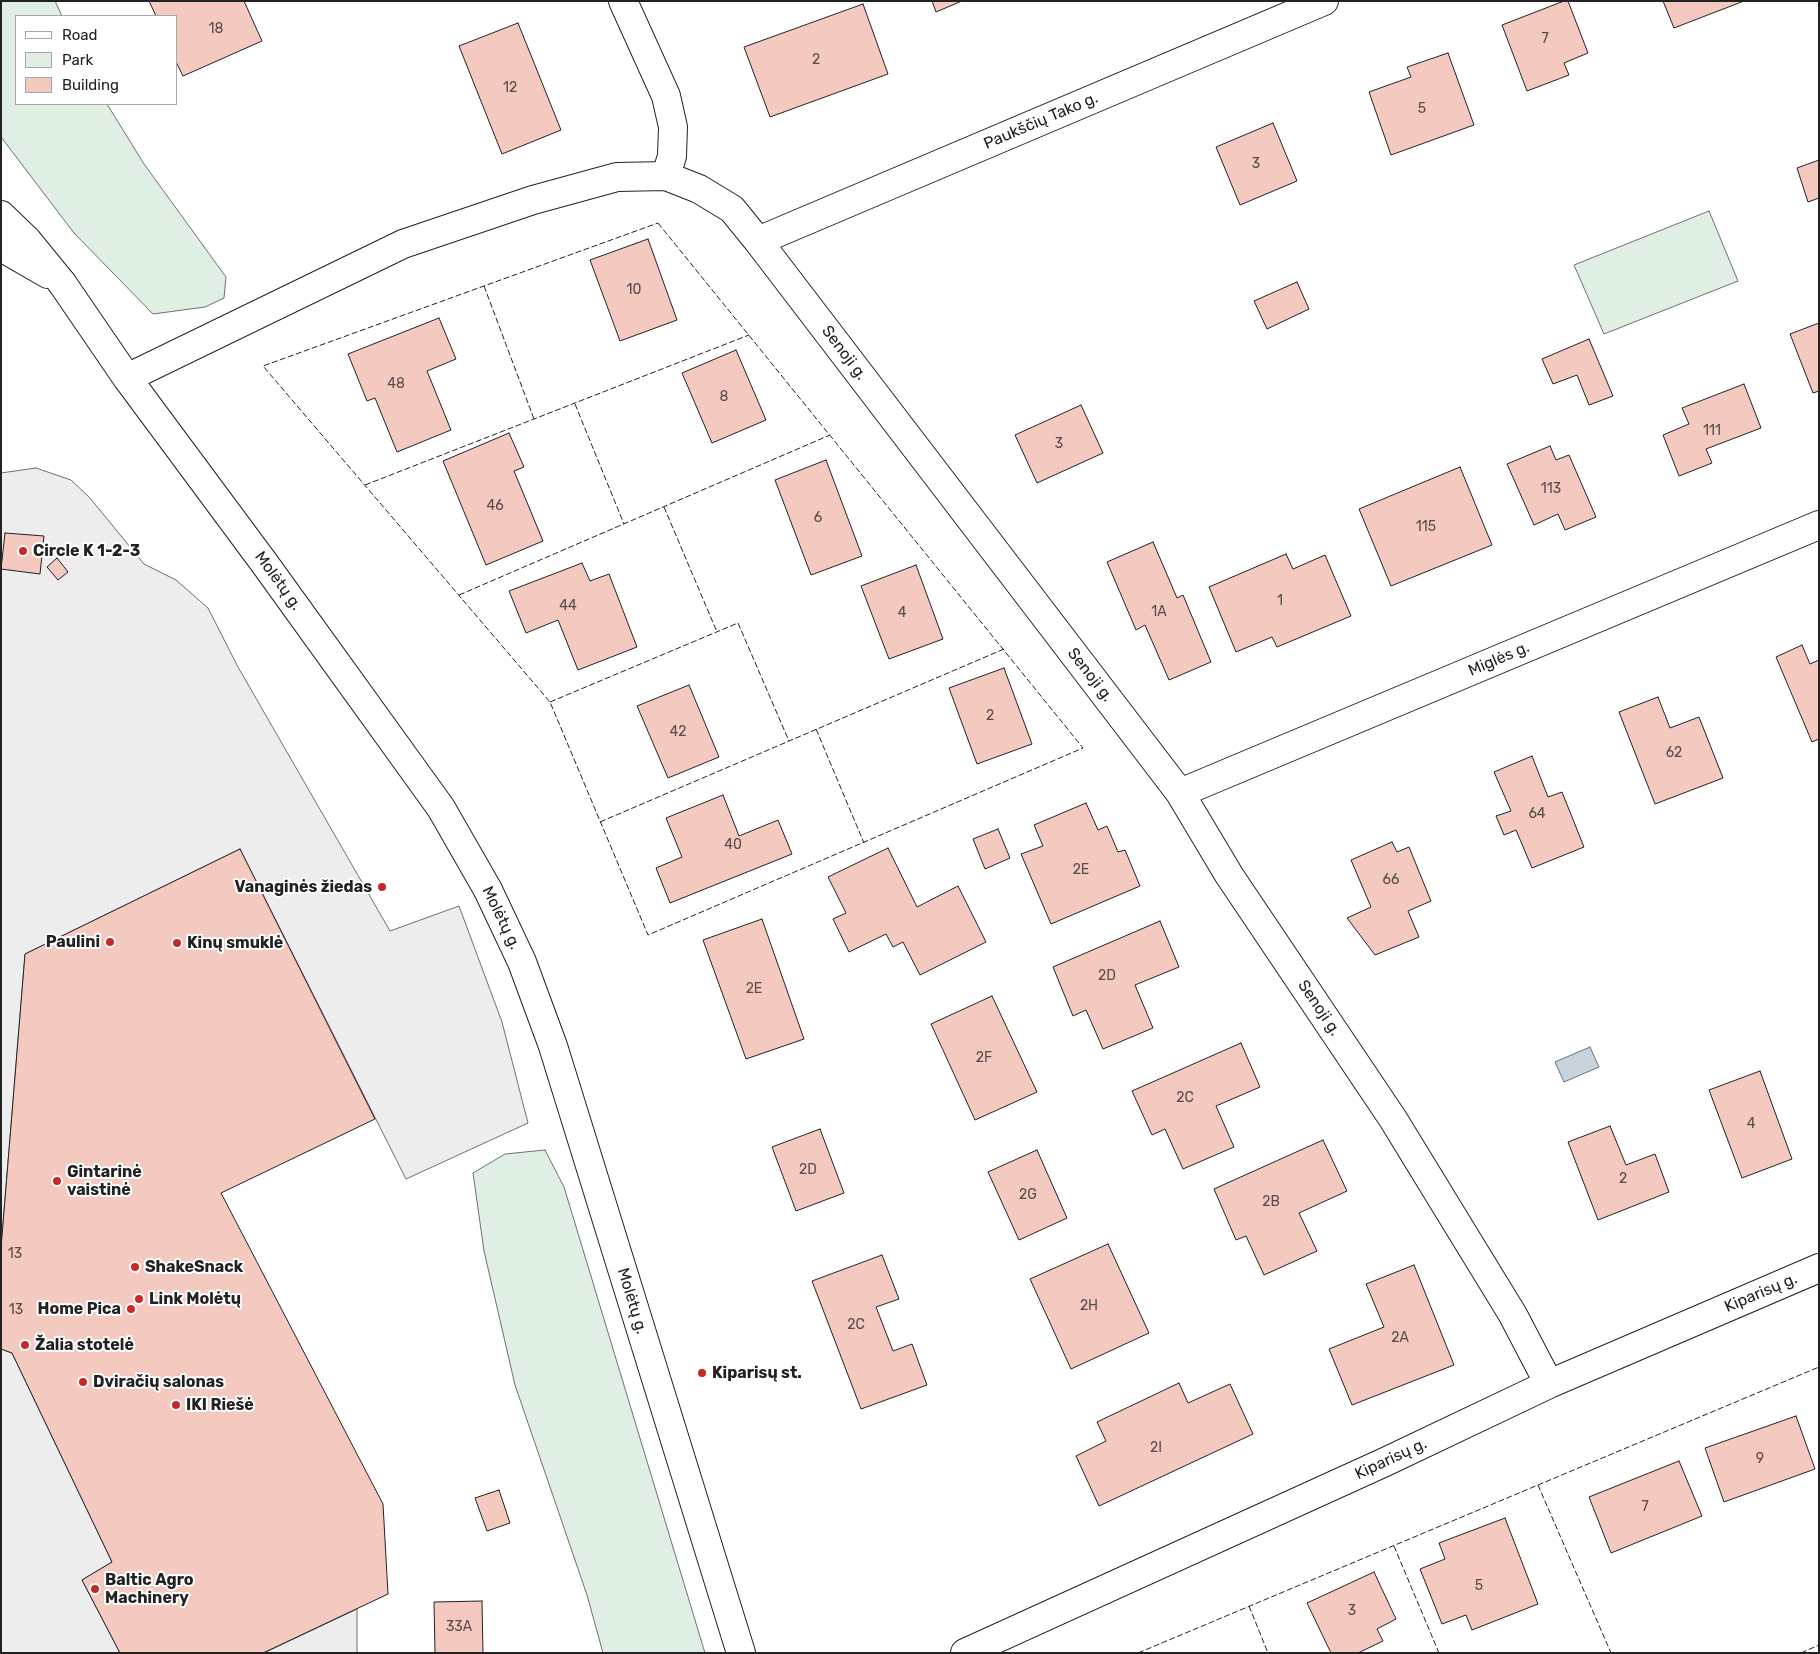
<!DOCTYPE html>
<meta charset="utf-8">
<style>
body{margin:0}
#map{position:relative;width:1820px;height:1654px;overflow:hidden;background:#fff;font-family:Rubik,sans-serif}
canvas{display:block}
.frame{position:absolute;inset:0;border:2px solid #222;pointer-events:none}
.legend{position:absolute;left:15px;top:15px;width:162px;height:90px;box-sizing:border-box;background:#fff;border:1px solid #a7a7a7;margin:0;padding:6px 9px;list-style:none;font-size:15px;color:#222}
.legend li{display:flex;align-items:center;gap:10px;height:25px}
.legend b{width:25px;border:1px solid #a7a7a7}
</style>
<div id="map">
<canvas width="1820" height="1654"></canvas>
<div class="frame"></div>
<ul class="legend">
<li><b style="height:6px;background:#fff"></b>Road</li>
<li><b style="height:14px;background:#e0efe3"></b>Park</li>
<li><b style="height:14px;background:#f3c9c0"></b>Building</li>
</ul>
</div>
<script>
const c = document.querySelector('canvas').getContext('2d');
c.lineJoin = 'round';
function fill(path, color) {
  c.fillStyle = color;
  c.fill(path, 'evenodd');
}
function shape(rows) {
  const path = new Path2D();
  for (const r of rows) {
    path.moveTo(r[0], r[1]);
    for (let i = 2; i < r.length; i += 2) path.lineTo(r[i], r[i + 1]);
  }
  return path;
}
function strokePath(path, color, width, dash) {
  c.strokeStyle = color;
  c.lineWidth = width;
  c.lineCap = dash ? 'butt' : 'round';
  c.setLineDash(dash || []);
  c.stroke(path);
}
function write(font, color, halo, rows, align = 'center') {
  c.font = font + ' Rubik,sans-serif';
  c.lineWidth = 4;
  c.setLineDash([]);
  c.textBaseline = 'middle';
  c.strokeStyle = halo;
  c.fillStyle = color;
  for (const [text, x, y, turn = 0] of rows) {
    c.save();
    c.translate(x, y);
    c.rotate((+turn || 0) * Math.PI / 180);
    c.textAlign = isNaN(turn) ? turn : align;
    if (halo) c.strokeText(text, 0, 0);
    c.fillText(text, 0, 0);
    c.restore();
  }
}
const green = shape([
 [1,1,55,1,62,16,16,16,16,104,107,104,144,164,226,277,224,298,205,307,153,314,74,233,1,137,1,1],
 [1709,211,1738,281,1604,334,1574,265,1709,211],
 [545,1150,564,1187,705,1653,603,1653,587,1595,515,1385,484,1251,473,1173,505,1154,545,1150]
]);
const parking = shape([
 [36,468,71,480,90,498,144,564,176,580,208,608,238,667,390,931,459,906,502,1022,528,1123,406,1179,240,849,25,954,1,1248,1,473,36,468],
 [1,1349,12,1353,112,1562,82,1580,120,1653,1,1653,1,1349],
 [357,1609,357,1653,264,1653,357,1609]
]);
const water = shape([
 [1590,1047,1599,1067,1564,1082,1555,1062,1590,1047]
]);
const building = shape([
 [149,1,244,1,262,41,183,76,176,62,176,16,156,16,149,1],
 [932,1,962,1,936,12,932,1],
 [1564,1,1568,1,1588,53,1564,63,1569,75,1527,91,1502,25,1564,1],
 [1663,1,1744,1,1674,28,1663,1],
 [863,4,888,74,770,117,744,47,863,4],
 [518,23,561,130,502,154,459,46,518,23],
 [1448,53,1474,125,1391,155,1369,92,1411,77,1407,67,1448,53],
 [1273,123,1297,181,1240,205,1216,147,1273,123],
 [1819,160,1819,198,1808,202,1797,168,1819,160],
 [648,239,677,320,620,341,590,260,648,239],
 [1297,282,1309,309,1267,329,1254,301,1297,282],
 [439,318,456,359,427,371,451,430,397,452,375,398,367,401,348,354,439,318],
 [1819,323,1819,391,1813,393,1790,334,1819,323],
 [1589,339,1613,396,1589,405,1577,375,1553,384,1542,359,1589,339],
 [736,350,766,420,712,443,682,373,736,350],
 [1744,384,1761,428,1706,449,1712,463,1679,476,1663,435,1689,424,1682,408,1744,384],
 [1081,405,1103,453,1037,483,1015,435,1081,405],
 [509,433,524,467,514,471,543,541,486,565,443,461,509,433],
 [1550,446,1556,460,1569,455,1596,517,1565,530,1558,514,1534,525,1507,464,1550,446],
 [826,460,862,556,811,575,775,480,826,460],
 [1460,467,1492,545,1391,586,1359,509,1460,467],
 [5,533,44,536,40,574,1,569,5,533],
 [1153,542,1177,598,1183,595,1211,662,1169,680,1145,625,1136,630,1107,562,1153,542],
 [1286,554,1293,569,1325,555,1351,616,1277,647,1272,637,1236,652,1209,587,1286,554],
 [57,558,68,572,58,580,47,567,57,558],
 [582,563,590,581,609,574,637,647,578,670,558,620,526,633,509,591,582,563],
 [916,565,943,639,889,659,861,586,916,565],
 [1802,645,1810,664,1819,660,1819,739,1812,742,1776,657,1802,645],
 [1004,668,1032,744,977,764,949,688,1004,668],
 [689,685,719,757,668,778,637,706,689,685],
 [1658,697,1670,728,1699,717,1723,778,1655,804,1619,712,1658,697],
 [1532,756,1548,797,1562,792,1584,847,1532,868,1516,830,1504,835,1496,816,1511,811,1494,772,1532,756],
 [723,795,739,836,778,820,792,854,670,903,656,868,682,857,666,818,723,795],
 [1086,803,1098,830,1107,826,1118,852,1125,850,1140,886,1051,924,1021,854,1043,846,1034,825,1086,803],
 [998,829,1010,858,985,869,973,839,998,829],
 [1392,842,1397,852,1409,847,1431,901,1408,911,1419,937,1375,955,1347,918,1371,907,1351,860,1392,842],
 [888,848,917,907,958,886,986,942,920,975,903,942,893,947,886,934,849,952,833,919,846,913,828,877,888,848],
 [240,849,375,1119,221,1193,383,1504,388,1594,263,1653,120,1653,82,1580,112,1562,12,1353,1,1349,1,1248,25,954,240,849],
 [762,919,804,1039,746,1059,703,940,762,919],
 [1160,921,1179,967,1135,985,1153,1028,1103,1049,1086,1010,1073,1016,1053,967,1160,921],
 [992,996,1037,1092,975,1120,931,1024,992,996],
 [1241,1043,1260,1087,1216,1106,1234,1147,1183,1169,1165,1129,1152,1135,1132,1091,1241,1043],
 [1760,1071,1792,1159,1742,1178,1709,1090,1760,1071],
 [1610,1126,1626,1165,1655,1154,1669,1192,1598,1220,1568,1142,1610,1126],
 [820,1129,844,1193,796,1211,772,1147,820,1129],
 [1323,1140,1347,1191,1299,1213,1317,1251,1264,1275,1246,1236,1236,1240,1214,1189,1323,1140],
 [1037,1150,1067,1218,1019,1240,988,1172,1037,1150],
 [1108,1244,1149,1333,1071,1369,1030,1279,1108,1244],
 [882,1255,899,1299,876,1307,893,1351,912,1344,927,1385,861,1409,812,1281,882,1255],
 [1414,1265,1454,1365,1352,1405,1329,1349,1384,1327,1366,1284,1414,1265],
 [1179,1383,1188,1403,1230,1384,1253,1434,1099,1506,1076,1456,1106,1441,1097,1422,1179,1383],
 [1796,1416,1815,1469,1724,1502,1705,1448,1796,1416],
 [1679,1461,1702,1516,1611,1553,1589,1497,1679,1461],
 [499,1490,510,1523,487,1531,475,1498,499,1490],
 [1505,1518,1538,1604,1472,1630,1466,1615,1442,1624,1420,1569,1445,1559,1439,1543,1505,1518],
 [1374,1572,1396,1619,1377,1629,1383,1641,1358,1653,1331,1653,1307,1603,1374,1572],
 [482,1601,483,1653,435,1653,434,1602,482,1601]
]);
const minor = shape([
 [623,1,666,96,673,127,672,156,666,176],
 [758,241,1324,1],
 [62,283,127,378,265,564,441,808,488,890,522,962,553,1046,741,1653],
 [127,378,403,244,533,200,617,177,666,176,699,189,732,209,758,241,1180,793,1229,875,1393,1119,1513,1315,1549,1384],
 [1180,793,1819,525],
 [965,1653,1385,1462,1549,1384,1819,1268]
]);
const trunk = shape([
 [1,215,27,240,62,283],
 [1,247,48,274]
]);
const fence = shape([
 [658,223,1083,748,648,935,550,702,263,366,658,223],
 [484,286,534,419],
 [575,404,624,524],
 [365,485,749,335],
 [664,507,717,632],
 [459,595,830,435],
 [550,702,738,623,789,741],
 [816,729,864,843],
 [600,822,1004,649],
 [1538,1485,1611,1653],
 [1394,1546,1439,1653],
 [1249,1606,1268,1653],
 [1138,1653,1819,1367],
 [1801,1653,1819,1645]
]);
const markers = [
 [23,551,5,"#c62828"],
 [382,887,5,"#c62828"],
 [110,942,5,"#c62828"],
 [177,943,5,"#c62828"],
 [57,1181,5,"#c62828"],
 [135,1267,5,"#c62828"],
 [139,1299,5,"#c62828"],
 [131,1309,5,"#c62828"],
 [25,1345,5,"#c62828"],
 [702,1373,5,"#c62828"],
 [83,1382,5,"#c62828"],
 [176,1405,5,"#c62828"],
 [95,1589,5,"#c62828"]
];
const numberNames = [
 ["18",216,29],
 ["7",1545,39],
 ["2",816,60],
 ["12",510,88],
 ["5",1422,109],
 ["3",1256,164],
 ["10",634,290],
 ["48",396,384],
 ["8",724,397],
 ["111",1712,431],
 ["3",1059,444],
 ["113",1551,489],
 ["46",495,506],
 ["6",818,518],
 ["115",1426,527],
 ["1",1280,601],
 ["44",568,606],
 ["1A",1159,612],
 ["4",902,613],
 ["2",990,716],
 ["42",678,732],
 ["62",1674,753],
 ["64",1537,814],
 ["40",733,845],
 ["2E",1081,870],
 ["66",1391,880],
 ["2D",1107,976],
 ["2E",754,989],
 ["2F",984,1058],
 ["2C",1185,1098],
 ["4",1751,1124],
 ["2D",808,1170],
 ["2",1623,1179],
 ["2G",1028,1195],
 ["2B",1271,1202],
 ["13",15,1254],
 ["2H",1089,1306],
 ["13",16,1310],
 ["2C",856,1325],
 ["2A",1400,1338],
 ["2I",1156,1448],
 ["9",1760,1459],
 ["7",1645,1507],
 ["5",1479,1586],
 ["3",1352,1611],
 ["33A",459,1627]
];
const streetNames = [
 ["Paukščių Tako g.",1041,121,-23],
 ["Senoji g.",844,353,53],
 ["Molėtų g.",278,581,54],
 ["Miglės g.",1499,659,-23],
 ["Senoji g.",1090,675,52],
 ["Molėtų g.",501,918,64],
 ["Senoji g.",1319,1008,56],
 ["Kiparisų g.",1761,1293,-23],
 ["Molėtų g.",632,1301,73],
 ["Kiparisų g.",1391,1459,-25]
];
const poiNames = [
 ["Circle K 1-2-3",33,551],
 ["Vanaginės žiedas",372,887,"right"],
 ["Paulini",100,942,"right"],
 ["Kinų smuklė",187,943],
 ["Gintarinė",67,1172],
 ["vaistinė",67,1190],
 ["ShakeSnack",145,1267],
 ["Link Molėtų",149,1299],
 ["Home Pica",121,1309,"right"],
 ["Žalia stotelė",35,1345],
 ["Kiparisų st.",712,1373],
 ["Dviračių salonas",93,1382],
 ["IKI Riešė",186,1405],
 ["Baltic Agro",105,1580],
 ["Machinery",105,1598]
];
fill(green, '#e0efe3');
strokePath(green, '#6f6f6f', 1);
fill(parking, '#ededed');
strokePath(parking, '#6f6f6f', 1);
fill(water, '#c7d3dd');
strokePath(water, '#6f6f6f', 1);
fill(building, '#f3c9c0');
strokePath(building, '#222', 1);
strokePath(minor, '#222', 30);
strokePath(trunk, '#222', 30);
strokePath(minor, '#fff', 28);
strokePath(trunk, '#fff', 28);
strokePath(fence, '#222', 1, [6, 2.5]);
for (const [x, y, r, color] of markers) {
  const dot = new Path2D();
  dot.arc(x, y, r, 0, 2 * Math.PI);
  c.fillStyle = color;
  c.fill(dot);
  strokePath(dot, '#fff', 2);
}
write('14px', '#564c4a', null, numberNames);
write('16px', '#222', '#fff', streetNames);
write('bold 16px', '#222', '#fff', poiNames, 'left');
</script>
